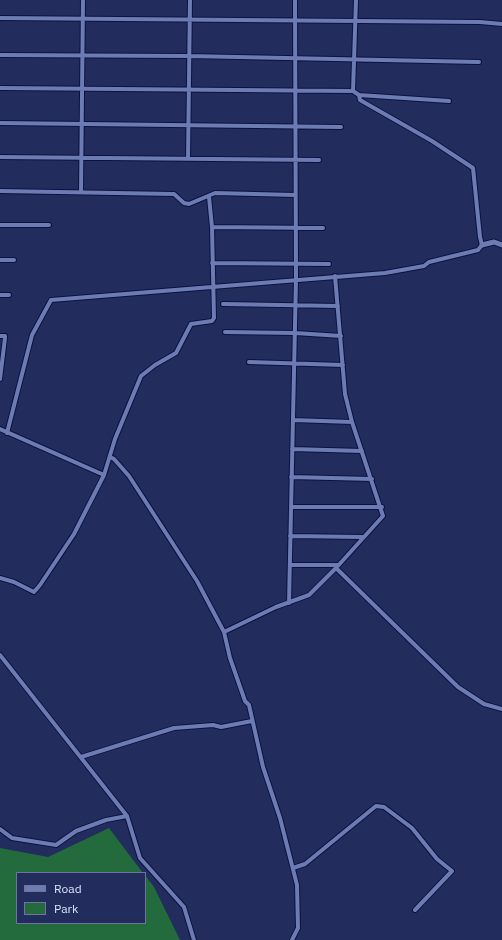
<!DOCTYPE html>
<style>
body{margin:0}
#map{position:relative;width:502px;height:940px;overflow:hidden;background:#222c5d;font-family:"IBM Plex Sans",sans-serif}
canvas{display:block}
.legend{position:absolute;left:16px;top:872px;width:130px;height:52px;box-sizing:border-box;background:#222c5d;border:1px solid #6c769d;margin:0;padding:5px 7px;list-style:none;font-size:12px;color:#dce4fd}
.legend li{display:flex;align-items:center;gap:8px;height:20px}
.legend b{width:20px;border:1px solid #6c769d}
</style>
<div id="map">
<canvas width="502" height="940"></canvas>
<ul class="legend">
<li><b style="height:5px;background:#6c7cb3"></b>Road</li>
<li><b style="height:11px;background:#236b3c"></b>Park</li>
</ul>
</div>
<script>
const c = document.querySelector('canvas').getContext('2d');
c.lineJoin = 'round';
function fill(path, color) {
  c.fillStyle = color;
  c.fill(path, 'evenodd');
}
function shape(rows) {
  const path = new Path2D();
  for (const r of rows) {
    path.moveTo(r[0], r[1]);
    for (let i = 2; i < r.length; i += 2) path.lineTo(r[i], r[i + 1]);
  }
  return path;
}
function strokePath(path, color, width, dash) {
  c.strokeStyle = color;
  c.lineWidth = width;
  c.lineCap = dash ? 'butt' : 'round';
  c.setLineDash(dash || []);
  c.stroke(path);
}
const green = shape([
 [109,828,143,873,17,873,17,923,145,923,145,875,154,887,180,940,0,940,0,848,48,857]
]);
const minor = shape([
 [0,18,480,22,502,24],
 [0,55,189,56,479,62],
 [0,88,353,91,359,95,449,101],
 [353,91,356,0],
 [0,123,341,127],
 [0,157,319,160],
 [188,159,190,0],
 [0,191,174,194,184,203,189,204,215,193,295,195],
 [81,192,83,0],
 [0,225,49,225],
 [212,227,323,228],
 [0,260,14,260],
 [212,263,329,264],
 [0,295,9,295],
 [223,304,338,306],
 [225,332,295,333,341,336],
 [0,336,5,336,5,338,0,379],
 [249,362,343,365],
 [293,420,352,422],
 [0,429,104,475],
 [7,433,32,335,51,300,385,273,424,266,429,262,478,250,482,245,480,237,473,168,432,141,360,100,359,95],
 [292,449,362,451],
 [110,457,114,459,129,476,197,581,224,632,230,658,245,701,249,705,263,767,280,818,297,885,298,928,292,940],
 [291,477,372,479],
 [291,507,382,507],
 [290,536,362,537],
 [290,565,338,565],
 [336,568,458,687,484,704,502,709],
 [0,578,14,582,34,592,40,585,74,534,104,475,115,439,141,376,155,365,176,353,191,324,212,321,214,318,212,227,209,197],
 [289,603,296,279,295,0],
 [224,632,276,607,309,595,336,568,383,516,352,422,345,394,335,276],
 [0,655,127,816,140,858,184,907,194,940],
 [81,757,174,728,213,725,221,727,252,721],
 [0,829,12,838,56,845,76,831,106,820,127,816],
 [293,868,305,864,376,806,384,807,412,828,437,859,452,871,415,910]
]);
const tertiary = shape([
 [482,245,494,242,502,245]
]);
fill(green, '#236b3c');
strokePath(minor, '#0c1240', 6);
strokePath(tertiary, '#0c1240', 7);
strokePath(minor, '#6c7cb3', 4);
strokePath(tertiary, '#6c7cb3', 5);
</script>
